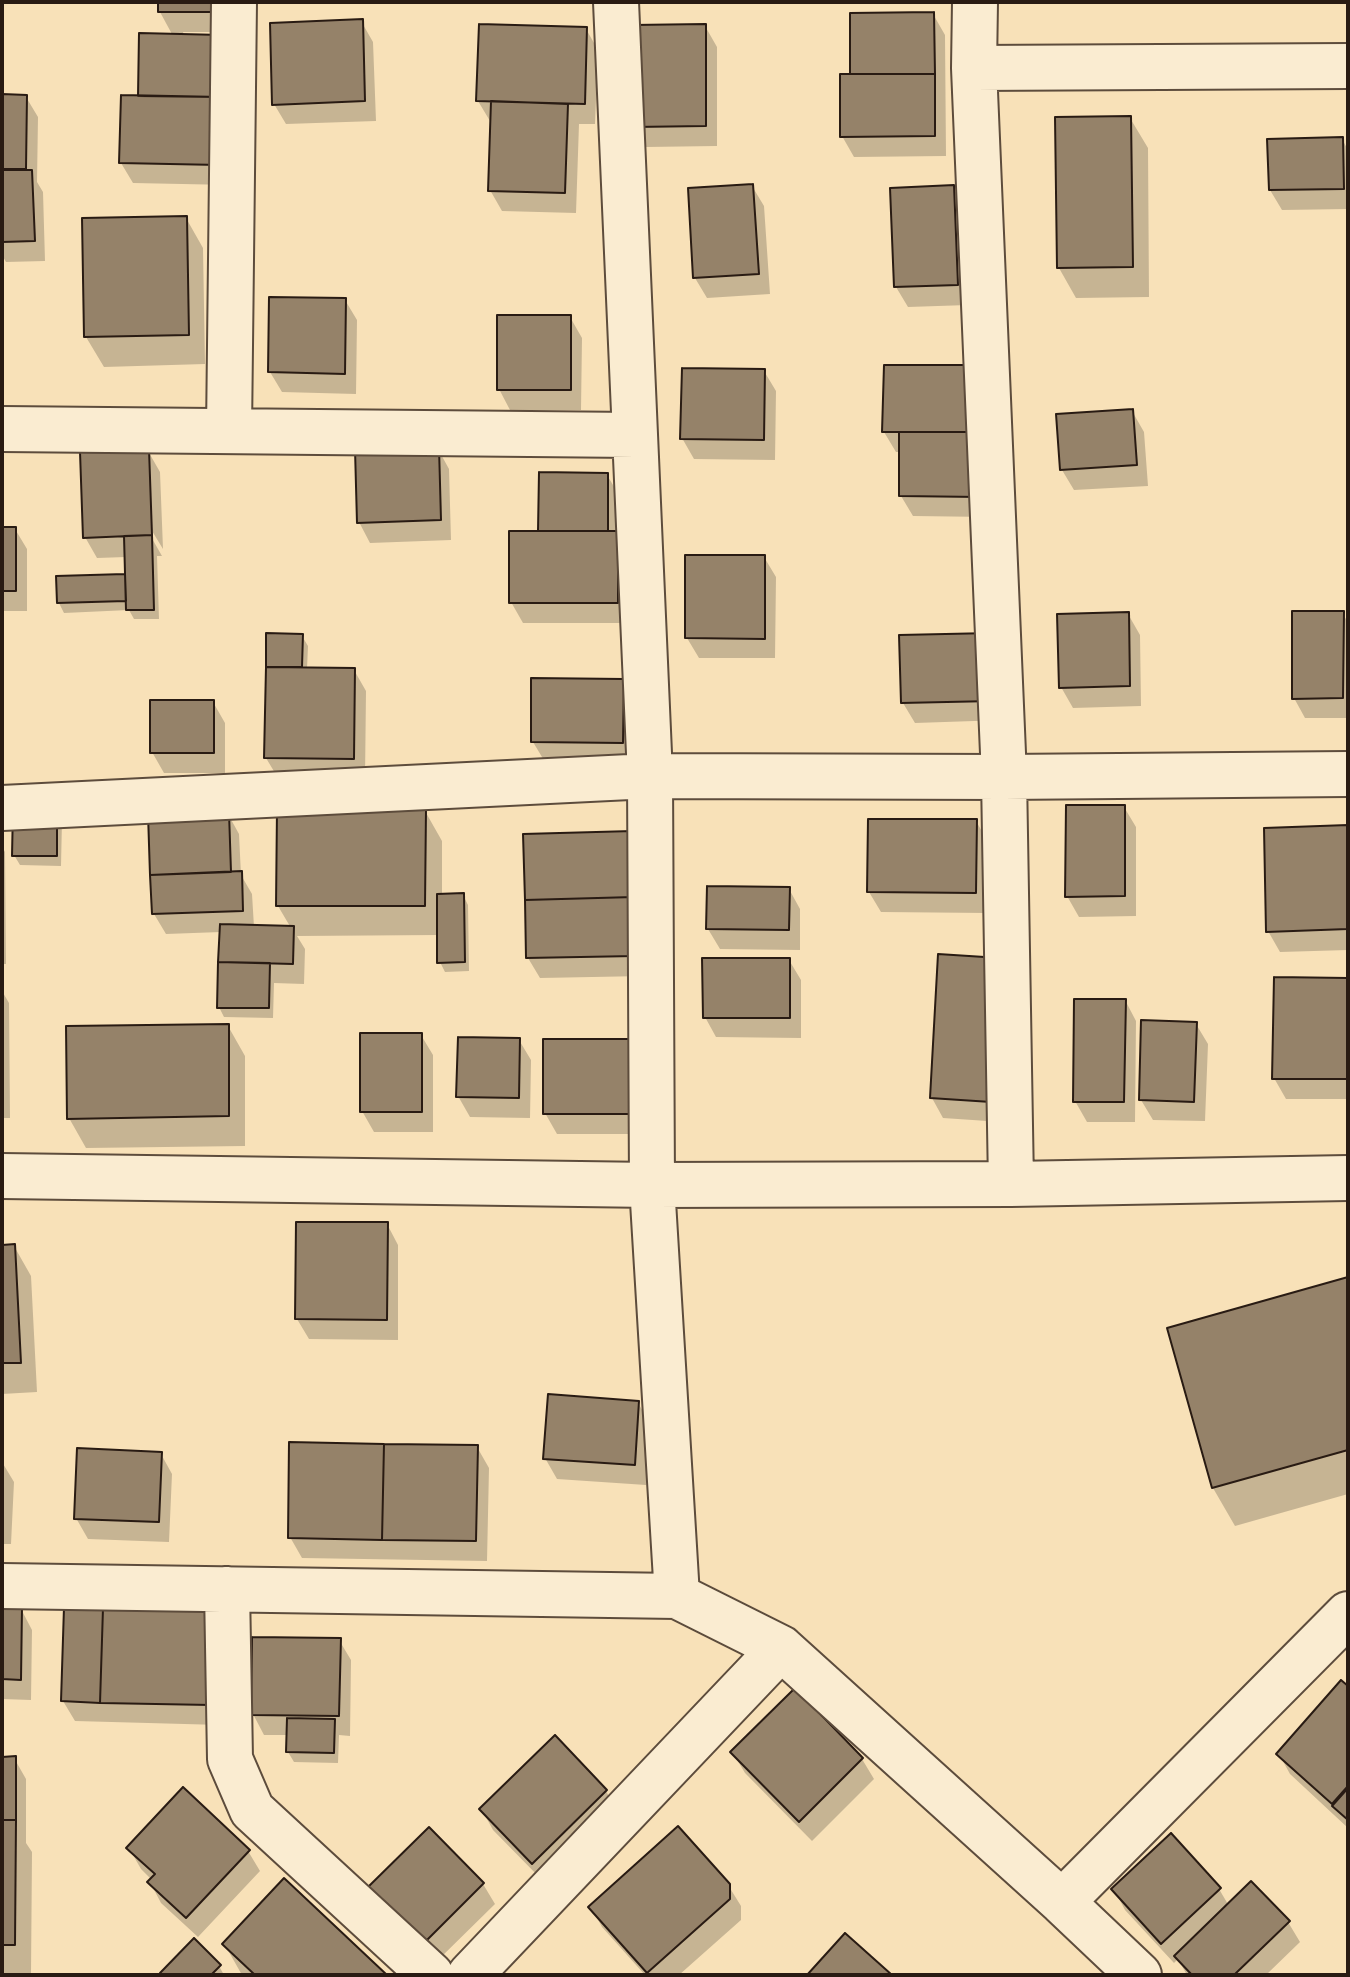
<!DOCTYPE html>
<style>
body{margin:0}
#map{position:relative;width:1350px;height:1977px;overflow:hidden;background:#f8e1b8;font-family:"Libre Bodoni",serif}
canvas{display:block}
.frame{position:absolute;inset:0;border:4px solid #291b13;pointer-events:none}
</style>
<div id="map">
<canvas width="1350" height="1977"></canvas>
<div class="frame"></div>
</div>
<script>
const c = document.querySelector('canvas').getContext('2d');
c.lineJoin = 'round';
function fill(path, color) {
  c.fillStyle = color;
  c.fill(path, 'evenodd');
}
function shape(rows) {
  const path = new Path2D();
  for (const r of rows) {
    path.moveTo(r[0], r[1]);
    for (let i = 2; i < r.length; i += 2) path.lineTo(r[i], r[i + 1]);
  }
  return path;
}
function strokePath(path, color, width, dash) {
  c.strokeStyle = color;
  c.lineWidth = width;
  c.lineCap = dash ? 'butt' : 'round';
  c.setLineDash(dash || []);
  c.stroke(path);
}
const shadow = shape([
 [160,2,235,2,236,32,183,32,231,185,133,183,121,163,173,36,160,12],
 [933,14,945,35,946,156,854,157,842,136,852,76],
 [361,21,373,42,376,121,286,124,274,104],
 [705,26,717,47,717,146,646,147,635,126],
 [586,29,598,50,595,124,579,124,576,213,502,211,490,190,493,121,490,121,478,101],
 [2,96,26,97,38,117,37,182,43,192,45,261,6,262,2,255],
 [1130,118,1148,148,1149,297,1076,298,1059,268],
 [1342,139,1348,150,1348,209,1282,210,1270,190],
 [752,186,764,206,770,294,707,298,695,278],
 [953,187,964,208,968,305,908,307,896,287],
 [186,218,203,248,205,364,104,367,86,337],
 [345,300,357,320,356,394,282,392,270,372],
 [570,317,582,338,581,410,510,410,499,389],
 [886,367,990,517,913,516,901,496,901,452,896,452,884,432],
 [764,371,776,391,775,460,694,459,682,438],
 [1132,411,1144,432,1148,486,1074,490,1062,470],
 [438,449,449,469,451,540,370,543,359,522],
 [148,451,160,472,163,549,149,526,146,528,162,556,157,556,159,619,134,619,129,610,64,613,59,603,58,578,127,576,126,557,97,558,85,537],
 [607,475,619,495,629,623,523,623,511,602,540,533],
 [2,529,15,529,27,549,27,611,2,611],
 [764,557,776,577,775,658,699,658,687,638],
 [1342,613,1348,622,1348,718,1305,718,1294,698],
 [1128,614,1140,635,1141,706,1073,708,1061,687],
 [268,635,302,636,308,646,307,669,354,670,366,691,365,779,278,778,266,758],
 [902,637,1004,720,915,723,903,703],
 [622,681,634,701,633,763,545,762,533,742],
 [213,702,225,723,225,773,164,773,152,752],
 [1124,807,1136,827,1136,916,1079,917,1067,896],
 [425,811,442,841,442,896,463,895,468,905,469,971,445,972,440,962,439,935,297,936,305,949,304,984,274,983,273,1018,224,1017,219,1007,221,932,166,934,154,914,228,814,239,834,241,875,252,894,254,927,291,928,278,906],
 [62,820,61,866,20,865,14,855],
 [976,821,988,842,987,913,881,912,869,892],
 [1348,827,1348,950,1280,952,1268,931],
 [2,846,5,852,6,964,2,964],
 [643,854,645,976,540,978,528,958],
 [789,889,800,909,800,950,720,949,708,929],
 [940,956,1002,1122,943,1118,932,1098],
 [789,960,801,980,801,1038,716,1037,705,1017],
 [1348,980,1348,1099,1286,1099,1274,1078],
 [2,991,9,1003,10,1118,2,1118],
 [1125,1000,1136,1021,1135,1122,1087,1122,1075,1101],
 [1196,1024,1208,1044,1205,1121,1153,1120,1141,1100],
 [228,1026,245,1056,245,1146,86,1148,69,1118],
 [421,1035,433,1055,433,1132,374,1132,362,1111],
 [519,1040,531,1060,530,1118,470,1117,458,1096],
 [640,1062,640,1134,557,1134,545,1113],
 [387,1224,398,1245,398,1340,309,1339,297,1319],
 [14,1246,31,1276,37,1392,2,1394,2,1247],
 [1348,1279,1348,1494,1235,1526,1213,1488,1170,1329],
 [638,1403,650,1423,646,1485,557,1479,545,1458],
 [477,1447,489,1468,487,1561,302,1558,290,1537],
 [161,1454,172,1474,169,1542,88,1539,76,1518],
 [2,1462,14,1482,11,1544,2,1544],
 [2,1609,21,1609,32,1630,31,1700,2,1699],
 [211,1613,221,1725,75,1721,63,1701],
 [339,1640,351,1660,350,1736,339,1735,338,1763,294,1762,288,1752,289,1735,264,1735,253,1714],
 [1348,1689,1348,1828,1290,1774,1279,1754],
 [733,1753,862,1759,874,1779,812,1841,745,1773],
 [14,1758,26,1779,26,1843,32,1852,31,1974,2,1974,2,1759],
 [606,1791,617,1811,545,1883,493,1830,482,1810],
 [129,1848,248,1851,260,1871,198,1937,161,1903,150,1882,152,1880,141,1869],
 [483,1884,495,1904,435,1963,382,1909],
 [728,1885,741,1906,741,1920,679,1975,645,1975,602,1927,591,1907],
 [1114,1889,1219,1889,1229,1906,1288,1922,1300,1942,1266,1975,1187,1975,1178,1959,1174,1963,1125,1910],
 [194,1941,219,1966,224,1975,160,1975],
 [225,1945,384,1975,242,1975]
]);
const building = shape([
 [158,2,225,2,225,12,158,12,158,2],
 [934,12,935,74,850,74,850,13,934,12],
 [363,19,365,101,272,105,270,23,363,19],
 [479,24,587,27,585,104,476,101,479,24],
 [706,24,706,126,633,127,632,25,706,24],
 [139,33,222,35,221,97,138,96,139,33],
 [840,74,935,74,935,136,840,137,840,74],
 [2,94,27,95,26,169,2,169,2,94],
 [121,95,221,97,220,165,119,163,121,95],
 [491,101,568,104,565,193,488,191,491,101],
 [1131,116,1133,267,1057,268,1055,117,1131,116],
 [1343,137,1344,189,1269,190,1267,139,1343,137],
 [2,170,32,170,35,241,2,242,2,170],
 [753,184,759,274,693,278,688,188,753,184],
 [954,185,958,285,894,287,890,188,954,185],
 [187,216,189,335,84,337,82,218,187,216],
 [269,297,346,298,345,374,268,372,269,297],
 [497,315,571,315,571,390,497,390,497,315],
 [884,365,980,365,980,432,882,432,884,365],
 [682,368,765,369,764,440,680,439,682,368],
 [1133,409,1137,465,1060,470,1056,414,1133,409],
 [899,432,980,432,980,497,899,496,899,432],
 [439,447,441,520,357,523,355,449,439,447],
 [149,449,152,535,83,538,80,452,149,449],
 [539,472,608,473,608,531,538,531,539,472],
 [2,527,16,527,16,591,2,591,2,527],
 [509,531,618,531,618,603,509,603,509,531],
 [152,535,154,610,126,610,124,536,152,535],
 [685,555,765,555,765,639,685,638,685,555],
 [125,574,126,601,57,603,56,576,125,574],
 [1292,611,1344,611,1343,698,1292,699,1292,611],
 [1129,612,1130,686,1059,688,1057,614,1129,612],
 [266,633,303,634,302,667,266,667,266,633],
 [992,633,993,701,901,703,899,635,992,633],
 [266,667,355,668,354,759,264,758,266,667],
 [531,678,624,679,623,743,531,742,531,678],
 [150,700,214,700,214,753,150,753,150,700],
 [1066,805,1125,805,1125,896,1065,897,1066,805],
 [13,808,57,808,57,856,12,856,13,808],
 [277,809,426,809,425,906,276,906,277,809],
 [229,812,231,872,150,875,148,814,229,812],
 [868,819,977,819,976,893,867,892,868,819],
 [1348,825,1348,929,1266,932,1264,828,1348,825],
 [633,831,634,897,525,900,523,834,633,831],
 [242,871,243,911,152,914,150,875,242,871],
 [707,886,790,887,789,930,706,929,707,886],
 [464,893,465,962,437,963,437,894,464,893],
 [634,897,635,956,526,958,525,900,634,897],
 [220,924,294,926,293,964,218,962,220,924],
 [938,954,1000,958,991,1102,930,1098,938,954],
 [702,958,790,958,790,1018,703,1018,702,958],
 [218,962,270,963,269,1008,217,1008,218,962],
 [1274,977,1348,978,1348,1079,1272,1079,1274,977],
 [1074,999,1126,999,1124,1102,1073,1102,1074,999],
 [1141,1020,1197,1022,1194,1102,1139,1100,1141,1020],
 [229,1024,229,1116,67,1119,66,1026,229,1024],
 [360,1033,422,1033,422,1112,360,1112,360,1033],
 [458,1037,520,1038,519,1098,456,1097,458,1037],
 [543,1039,630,1039,629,1114,543,1114,543,1039],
 [296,1222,388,1222,387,1320,295,1319,296,1222],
 [15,1244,21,1363,2,1363,2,1245,15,1244],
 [1348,1277,1348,1450,1212,1488,1167,1328,1348,1277],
 [548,1394,639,1401,635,1465,543,1459,548,1394],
 [289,1442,384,1444,382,1540,288,1538,289,1442],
 [384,1444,478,1445,476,1541,382,1540,384,1444],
 [77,1448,162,1452,159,1522,74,1519,77,1448],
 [2,1607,22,1607,21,1680,2,1679,2,1607],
 [64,1607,103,1608,100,1703,61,1701,64,1607],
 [103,1608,212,1611,211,1705,100,1703,103,1608],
 [252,1637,341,1638,339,1716,251,1715,252,1637],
 [1341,1680,1348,1686,1348,1786,1332,1804,1276,1754,1341,1680],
 [795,1688,863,1758,799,1822,730,1752,795,1688],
 [287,1718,335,1719,334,1753,286,1752,287,1718],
 [555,1735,607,1790,532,1864,479,1809,555,1735],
 [16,1756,16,1820,2,1820,2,1757,16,1756],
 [183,1787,250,1850,186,1918,147,1882,155,1874,126,1848,183,1787],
 [1348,1788,1348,1820,1332,1806,1348,1788],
 [2,1820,16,1820,15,1945,2,1945,2,1820],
 [678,1826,730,1884,730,1899,647,1973,588,1907,678,1826],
 [429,1827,484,1883,423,1944,367,1888,429,1827],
 [1171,1833,1221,1888,1161,1944,1111,1889,1171,1833],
 [284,1878,387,1975,255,1975,222,1944,284,1878],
 [1251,1881,1290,1921,1234,1975,1192,1975,1174,1956,1251,1881],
 [845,1933,892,1975,807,1975,845,1933],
 [194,1938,221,1965,211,1975,162,1975,160,1973,194,1938]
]);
const minor = shape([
 [616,2,650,776,652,1185,677,1596],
 [975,2,974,68,1004,777,1011,1184],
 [974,68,1348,66],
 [2,429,635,435],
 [229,431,234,2],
 [2,808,650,776,1004,777,1348,774],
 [2,1176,652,1185,1011,1184,1348,1178],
 [2,1586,677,1596,781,1648,1062,1902,1139,1975],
 [227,1589,230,1759,252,1810,431,1975],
 [1062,1902,1348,1614],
 [470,1975,781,1648]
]);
fill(shadow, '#0003');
fill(building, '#958269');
strokePath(building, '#291b13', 2);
strokePath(minor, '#5d4c3c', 48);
strokePath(minor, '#faecd1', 44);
</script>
